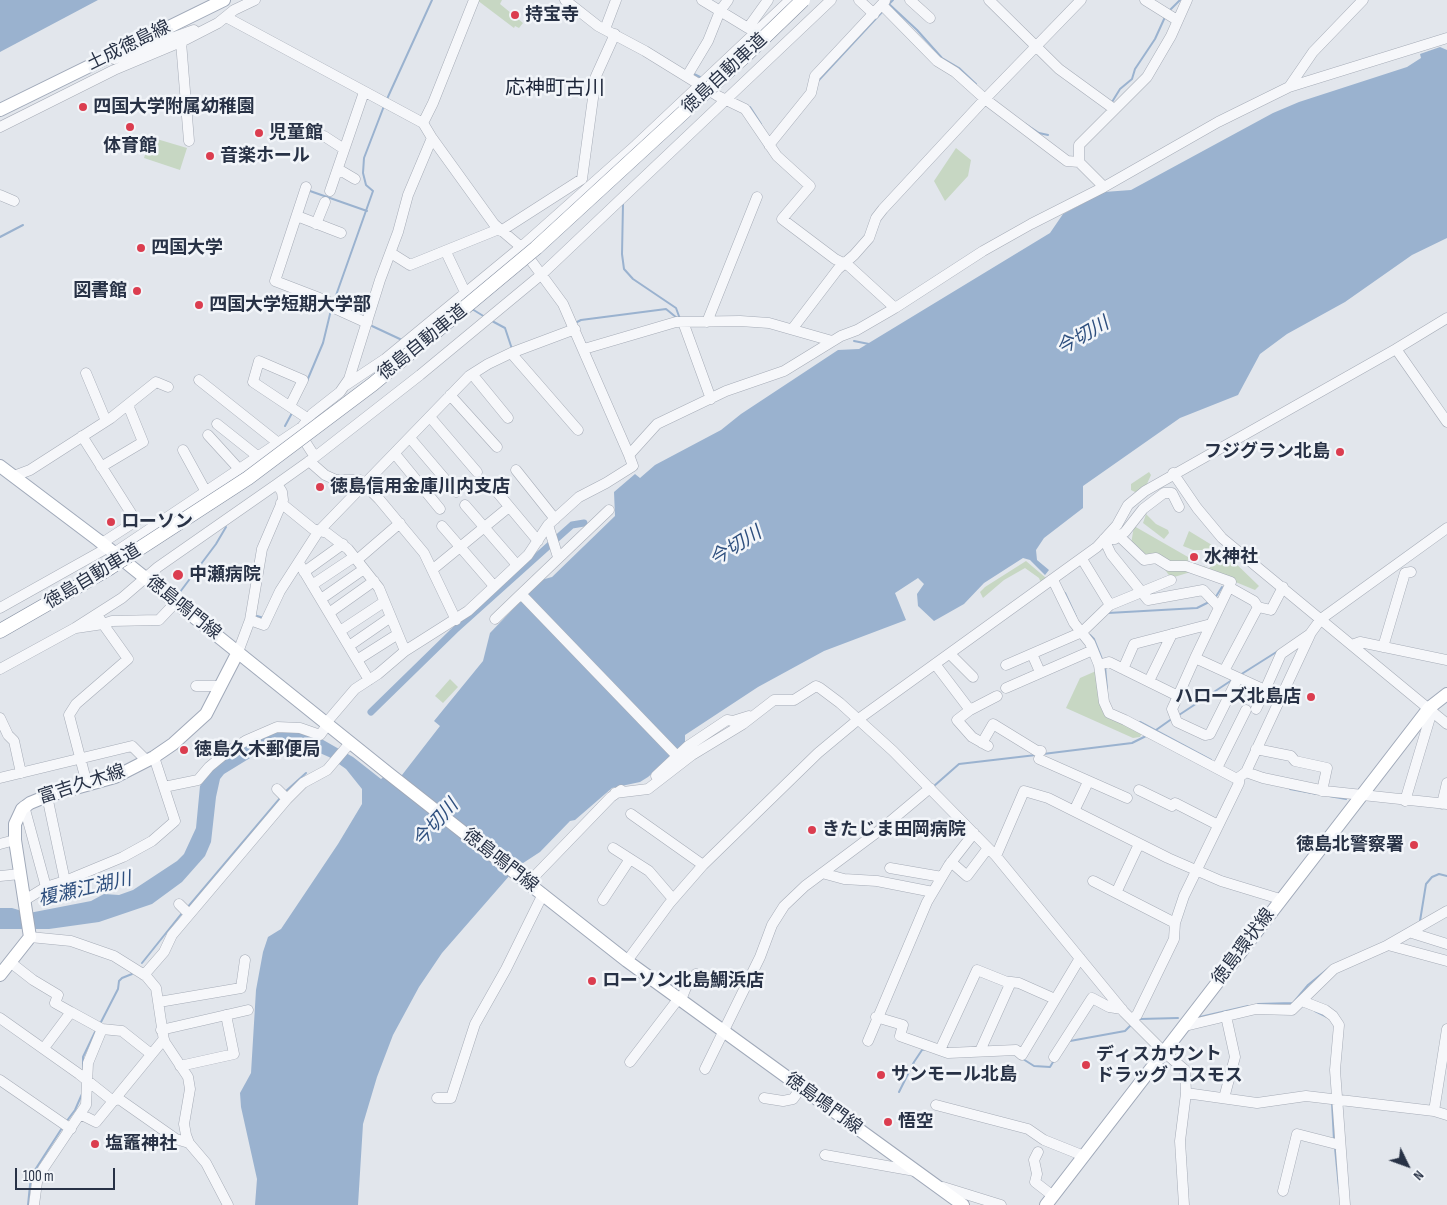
<!DOCTYPE html>
<meta charset="utf-8">
<style>
body{margin:0}
#map{position:relative;width:1447px;height:1205px;overflow:hidden;background:#e2e6ec;font-family:"Sofia Sans Condensed",sans-serif}
canvas{display:block}
.north{position:absolute;left:1382px;top:1140px;width:50px;height:50px;-webkit-text-stroke:4px #f2f5f9;paint-order:stroke;rotate:132deg;font-size:14px;font-weight:700;line-height:20px;text-align:center;color:#283246}
.north::after{content:'';display:block;margin:auto;width:18px;height:22px;background:#283246;clip-path:polygon(50% 0,100% 100%,50% 72%,0 100%)}
.scale{position:absolute;left:15px;top:1168px;width:100px;height:22px;box-sizing:border-box;border:2px solid #283246;border-top:0;padding-left:6px;font-size:15px;line-height:18px;white-space:nowrap;color:#283246;-webkit-text-stroke:4px #f2f5f9;paint-order:stroke}
</style>
<div id="map">
<canvas width="1447" height="1205"></canvas>
<div class="north">N</div>
<div class="scale">100 m</div>
</div>
<script>
const c = document.querySelector('canvas').getContext('2d');
c.lineJoin = 'round';
function fill(path, color) {
  c.fillStyle = color;
  c.fill(path, 'evenodd');
}
function shape(rows) {
  const path = new Path2D();
  for (const r of rows) {
    path.moveTo(r[0], r[1]);
    for (let i = 2; i < r.length; i += 2) path.lineTo(r[i], r[i + 1]);
  }
  return path;
}
function strokePath(path, color, width, dash) {
  c.strokeStyle = color;
  c.lineWidth = width;
  c.lineCap = dash ? 'butt' : 'round';
  c.setLineDash(dash || []);
  c.stroke(path);
}
function write(font, color, halo, rows, align = 'center') {
  c.font = font + ' "Sofia Sans Condensed","Noto Sans JP",sans-serif';
  c.lineWidth = 5;
  c.setLineDash([]);
  c.textBaseline = 'middle';
  c.strokeStyle = halo;
  c.fillStyle = color;
  for (const [text, x, y, turn = 0] of rows) {
    c.save();
    c.translate(x, y);
    c.rotate((+turn || 0) * Math.PI / 180);
    c.textAlign = isNaN(turn) ? turn : align;
    if (halo) c.strokeText(text, 0, 0);
    c.fillText(text, 0, 0);
    c.restore();
  }
}
const green = shape([
 [477,0,502,0,500,4,523,23,519,28,515,26,514,28],
 [150,137,187,148,180,170,144,158],
 [956,148,971,160,968,176,945,201,934,181],
 [1149,472,1151,475,1146,486,1137,493,1131,490,1131,484],
 [1146,514,1156,524,1168,530,1169,533,1164,539,1143,523],
 [1134,526,1188,557,1188,563,1197,570,1171,578,1163,567,1131,544],
 [1189,531,1225,553,1259,586,1255,590,1204,569,1204,566,1209,569,1214,561,1202,550,1193,550,1183,546],
 [1026,561,1046,578,1041,583,1039,578,1025,568,1004,580,983,598,980,592,985,587],
 [1096,671,1106,714,1142,733,1140,737,1133,738,1066,708,1080,678],
 [450,679,458,687,443,703,435,696]
]);
const water = shape([
 [0,0,98,0,0,52],
 [1440,47,1447,50,1447,238,1412,255,1345,302,1287,334,1260,354,1238,395,1180,418,1083,486,1083,508,1044,538,1036,550,1037,560,1049,570,1045,575,1030,560,1023,558,984,583,964,604,934,621,918,606,917,594,924,584,918,578,895,593,906,620,824,651,758,687,685,735,685,745,648,777,640,782,612,788,575,820,570,821,540,852,517,867,442,953,419,987,393,1035,377,1077,363,1124,358,1205,255,1205,257,1179,241,1107,240,1093,251,1073,256,990,263,952,268,937,281,929,338,844,362,804,362,789,346,769,329,757,297,743,285,741,255,755,224,774,220,779,216,797,211,842,205,856,182,882,152,904,99,922,49,929,0,929,0,908,12,908,22,911,24,914,91,901,104,894,119,895,133,890,177,861,184,854,196,828,200,786,207,775,216,763,270,733,286,729,318,737,353,757,381,779,385,776,402,775,440,726,434,721,483,661,490,633,541,580,552,577,615,516,614,492,635,474,640,478,655,465,721,430,741,414,838,350,859,349,1050,233,1063,214,1104,192,1131,190,1273,113,1299,102,1407,67,1421,58,1420,54]
]);
const stream = shape([
 [889,4,893,0],
 [888,6,889,4,917,30,942,58,959,68,976,84],
 [1169,11,1180,0],
 [694,74,700,77],
 [818,81,883,11],
 [387,99,432,0],
 [1112,102,1120,89,1132,79,1135,69,1155,39,1165,17],
 [750,107,761,124],
 [1024,123,1039,133,1048,135],
 [310,191,367,211],
 [623,204,622,254,624,269,633,279,676,308,680,319],
 [0,237,23,225],
 [334,301,373,191,366,185,363,173,364,158,384,106],
 [472,309,485,317],
 [492,321,505,328,512,349],
 [575,323,581,320,666,309,677,318],
 [372,326,402,340],
 [854,341,869,344],
 [307,381,323,343,331,310],
 [285,426,292,413],
 [1065,593,1076,617],
 [177,596,216,544,226,527],
 [1215,598,1222,587],
 [1108,613,1197,608,1209,602],
 [257,616,264,618],
 [455,627,455,630],
 [1090,635,1094,639,1102,659],
 [1105,666,1107,689],
 [1240,675,1278,651],
 [1179,715,1232,680],
 [1140,722,1211,760],
 [1156,730,1173,718],
 [1043,754,1132,743,1148,735],
 [934,786,959,764,1036,755],
 [1290,789,1317,794],
 [286,791,306,773],
 [1329,796,1346,799],
 [187,908,281,797],
 [1420,921,1426,884,1432,877,1439,874,1447,876],
 [142,963,182,913],
 [1258,1004,1293,1003,1308,985,1330,967],
 [1315,1011,1327,1017],
 [1200,1017,1248,1006],
 [1140,1019,1178,1018],
 [100,1024,118,989,119,981,122,978,132,974],
 [1070,1041,1125,1031,1132,1024],
 [1023,1059,1034,1066,1050,1067,1053,1062],
 [83,1070,83,1057,95,1032],
 [899,1092,914,1062,922,1050,926,1049],
 [1332,1103,1334,1140],
 [66,1122,75,1110,82,1094],
 [1335,1148,1339,1188],
 [28,1205,30,1185,33,1173,62,1128]
]);
const canal = shape([
 [371,712,455,630,563,533,572,525,584,523]
]);
const minor = shape([
 [565,0,598,26,645,51,718,96,745,109,777,156,810,186,782,219,835,259,849,266,895,308],
 [702,0,748,28,768,0],
 [859,0,874,14],
 [910,0,930,18],
 [989,0,1059,69,1114,109],
 [1145,0,1177,20],
 [882,5,937,61,955,72,985,99,1067,161,1079,162],
 [226,17,423,123,432,138],
 [605,29,616,0],
 [181,42,189,141],
 [114,59,194,30],
 [687,76,708,41,720,11,728,0],
 [1289,87,1447,38],
 [423,123,433,103,474,0],
 [0,127,114,70,181,42,218,23,234,10,255,0],
 [324,136,344,149],
 [769,145,811,93,815,76,885,1],
 [338,169,355,179],
 [306,187,275,281,327,301,334,308,367,323],
 [1104,187,1079,162,1079,145,1147,77,1171,36,1187,0],
 [330,191,364,92],
 [0,195,14,201],
 [297,216,341,233],
 [316,224,325,202],
 [501,231,582,179,596,76,615,34],
 [446,252,465,292],
 [391,253,410,265,499,229],
 [683,322,711,399],
 [707,322,757,197],
 [793,328,838,269,854,255,869,238,876,218,883,209,985,99,1081,0],
 [584,349,676,322,740,321,769,323,832,341],
 [1396,349,1447,422],
 [511,353,578,430],
 [86,373,106,421],
 [472,374,508,418],
 [199,380,277,442],
 [346,385,385,359,521,247,636,145,790,0],
 [450,395,497,447],
 [290,406,303,380,259,361,253,382,307,418],
 [430,417,477,472],
 [217,424,256,455],
 [208,435,239,469],
 [82,436,136,521,102,543],
 [410,438,456,492],
 [183,450,206,492],
 [395,454,440,509],
 [315,457,420,375,542,274,831,0],
 [309,461,325,475,336,480,360,480,379,499,424,553,456,620],
 [101,467,143,442,128,405],
 [516,470,555,519],
 [1173,473,1197,508,1222,538,1447,724],
 [14,476,30,470,111,418,156,382,168,387],
 [492,486,538,541],
 [281,503,313,529,327,533,348,549,379,588,405,651],
 [465,505,517,565],
 [1179,507,1172,493,1164,493,1143,509,1125,532,1115,539,1104,539,1111,554,1148,600,1203,590,1219,607],
 [609,510,521,594,678,757],
 [548,525,558,557],
 [442,526,494,586],
 [1119,536,1144,560,1156,558,1169,566,1186,566,1231,582,1229,587],
 [114,553,302,427],
 [1082,559,1110,605,1171,580],
 [357,560,400,523],
 [299,563,369,680],
 [432,570,509,507],
 [304,572,343,544],
 [1053,580,1074,623,1090,643,1099,665,1104,702,1109,713,1125,720,1237,779,1246,772,1263,778,1325,791,1447,804],
 [312,585,354,557],
 [321,599,364,569],
 [0,608,107,548],
 [329,613,374,581],
 [100,619,103,624,112,621,159,620,176,602],
 [495,619,521,594],
 [250,620,264,625,280,591,318,532,469,376,488,364,511,353,575,329],
 [76,628,103,624,128,659,76,704,69,715,87,784],
 [340,631,384,602],
 [1352,645,1360,642,1447,660],
 [349,646,391,617],
 [1383,647,1405,573,1411,572],
 [238,652,250,620,262,549,283,500,282,492,277,484,315,457,306,443,302,427,312,414,340,392,349,379,380,280,398,232,408,195,432,138,494,224,521,247,563,304,629,455,657,424,726,391,784,371,841,336,857,330,895,308,983,251,1031,224,1104,187,1218,122,1289,87,1313,52,1363,0],
 [950,654,973,677],
 [1032,654,1040,672],
 [1195,658,1229,587,1254,601,1258,607,1271,610,1283,587],
 [357,660,398,634],
 [935,664,970,710,957,720,972,737,988,746],
 [1006,665,1082,632,1110,605],
 [1099,665,1109,662,1178,696,1195,658,1265,690,1281,654,1310,634,1321,619,1447,528],
 [0,669,75,628,122,598,158,567,277,484],
 [1123,669,1134,644,1211,624],
 [1224,671,1258,607],
 [1149,681,1172,634],
 [196,686,220,686],
 [1006,688,1093,650],
 [1178,696,1172,709,1177,722,1205,735,1210,734,1238,678],
 [1256,709,1265,690],
 [970,710,997,696],
 [0,718,8,735,14,741,21,773],
 [326,723,355,689,378,674,405,651,468,611,528,555,548,525,579,497,606,483,633,466,629,455],
 [982,743,993,724,1037,751,1041,751],
 [1256,749,1291,756,1295,761,1327,768,1322,791],
 [1039,759,1127,798],
 [1217,768,1246,710],
 [1246,772,1310,635],
 [656,776,688,746,727,720,733,721,749,716],
 [0,778,132,746,147,761],
 [164,787,198,780,209,767,226,753,247,740,277,727,300,728,320,735,328,724],
 [277,789,287,799],
 [1139,790,1172,806,1175,803,1218,825],
 [615,793,648,789,692,755,743,724,774,700,794,700,816,686,820,688,840,703,893,751,996,856,1124,1012,1164,1052,1185,1070,1186,1093,1180,1141,1184,1205],
 [1405,801,1432,711],
 [1442,804,1447,783],
 [24,806,46,887],
 [1074,811,1088,782],
 [631,814,703,865],
 [0,844,15,840],
 [613,848,649,871,673,899],
 [996,856,1024,791,1048,798,1168,858,1221,881,1280,899],
 [951,862,967,876,988,848],
 [890,868,942,877],
 [822,873,844,879,877,881,933,892],
 [0,876,20,874],
 [65,881,123,857,152,841,175,821,154,757],
 [1093,881,1175,923],
 [528,883,611,797,621,790],
 [1116,893,1139,844],
 [25,900,46,887,65,881,47,796],
 [603,900,630,859],
 [179,904,189,914],
 [1412,933,1447,944],
 [30,937,71,941,114,956,146,976,156,988,164,1041,188,1077,190,1089,184,1124,186,1135,189,1143,206,1163,228,1205],
 [1388,945,1447,961],
 [627,961,669,904,703,865,818,753,860,718,1097,547,1117,525,1128,505,1145,491,1396,349,1447,318],
 [10,962,33,980,58,995,55,1003,71,1012],
 [144,975,164,952,172,935,287,799,303,783,327,770,350,743],
 [1011,982,1019,983,1055,999],
 [681,1000,687,985,696,974],
 [1302,1001,1325,1010,1333,1016,1339,1025,1335,1070,1345,1205],
 [159,1002,241,988,245,960],
 [876,1017,903,1025,900,1036,948,1053,1016,1050,1022,1055,1080,958],
 [0,1018,79,1074,113,1101,119,1099,176,1139,189,1143],
 [1132,1019,1137,1015,1174,939,1175,923,1184,896,1239,783,1239,777],
 [1185,1026,1256,1009,1292,1010,1334,969,1386,946,1447,911],
 [161,1030,248,1010],
 [868,1041,927,902,949,865,974,833],
 [44,1048,71,1012,102,1029,122,1031,151,1054],
 [940,1050,977,970,1007,982,1011,982,980,1051],
 [1054,1057,1092,998,1109,1007,1122,1009],
 [630,1062,679,998],
 [180,1066,234,1054,226,1015],
 [705,1069,760,957,772,925,784,906,805,886,880,830,930,788],
 [0,1080,71,1129],
 [1186,1093,1257,1103,1306,1096,1434,1111,1447,1115],
 [437,1098,451,1098,475,1024,506,969,543,894],
 [764,1098,783,1101,793,1099,801,1088],
 [1224,1098,1235,1057,1226,1016],
 [936,1105,1028,1129,1044,1140,1084,1156],
 [1434,1111,1447,1029],
 [80,1114,96,1122,164,1039],
 [1038,1152,1034,1160,1037,1174,1035,1182,1053,1196],
 [825,1155,915,1171],
 [943,1187,1001,1205],
 [1283,1191,1297,1134,1340,1145],
 [34,1205,37,1182,43,1169,86,1105,88,1063,102,1029]
]);
const major = shape([
 [0,110,224,0],
 [0,466,98,540,388,773,627,961,963,1205],
 [0,975,30,937,15,840,15,824,22,809,30,803,47,796,115,777,154,757,173,744,206,714,238,652],
 [1046,1205,1429,708,1447,694]
]);
const highway = shape([
 [0,631,108,569]
]);
const highwayBridge = shape([
 [108,569,248,478,373,384,536,248,747,54,803,0]
]);
const markers = [
 [515,15,5,"#db3d4f"],
 [83,107,5,"#db3d4f"],
 [130,127,5,"#db3d4f"],
 [259,133,5,"#db3d4f"],
 [210,156,5,"#db3d4f"],
 [141,248,5,"#db3d4f"],
 [137,291,5,"#db3d4f"],
 [199,305,5,"#db3d4f"],
 [1340,452,5,"#db3d4f"],
 [320,487,5,"#db3d4f"],
 [111,522,5,"#db3d4f"],
 [1194,557,5,"#db3d4f"],
 [178,575,6,"#db3d4f"],
 [1311,697,5,"#db3d4f"],
 [184,750,5,"#db3d4f"],
 [812,830,5,"#db3d4f"],
 [1414,845,5,"#db3d4f"],
 [592,981,5,"#db3d4f"],
 [1086,1065,5,"#db3d4f"],
 [881,1075,5,"#db3d4f"],
 [888,1122,5,"#db3d4f"],
 [95,1144,5,"#db3d4f"]
];
const poiNames = [
 ["持宝寺",525,15],
 ["四国大学附属幼稚園",93,107],
 ["児童館",269,133],
 ["体育館",130,146,"center"],
 ["音楽ホール",220,156],
 ["四国大学",151,248],
 ["図書館",127,291,"right"],
 ["四国大学短期大学部",209,305],
 ["フジグラン北島",1330,452,"right"],
 ["徳島信用金庫川内支店",330,487],
 ["ローソン",121,522],
 ["水神社",1204,557],
 ["中瀬病院",189,575],
 ["ハローズ北島店",1301,697,"right"],
 ["徳島久木郵便局",194,750],
 ["きたじま田岡病院",822,830],
 ["徳島北警察署",1404,845,"right"],
 ["ローソン北島鯛浜店",602,981],
 ["ディスカウント",1096,1055],
 ["ドラッグ コスモス",1096,1076],
 ["サンモール北島",891,1075],
 ["悟空",898,1122],
 ["塩竈神社",105,1144]
];
const streetNames = [
 ["土成徳島線",129,46,-26],
 ["徳島自動車道",725,74,-43],
 ["徳島自動車道",423,343,-39],
 ["徳島自動車道",93,577,-31],
 ["徳島鳴門線",183,608,39],
 ["富吉久木線",82,785,-18],
 ["徳島鳴門線",500,861,38],
 ["徳島環状線",1244,947,-53],
 ["徳島鳴門線",823,1104,36]
];
const waterNames = [
 ["今切川",1083,337,-30],
 ["今切川",736,547,-32],
 ["今切川",436,824,-48],
 ["榎瀬江湖川",85,890,-13]
];
const quarterNames = [
 ["応神町古川",555,89]
];
fill(green, '#c7d7c3');
fill(water, '#9ab2cf');
strokePath(stream, '#9ab2cf', 2);
strokePath(canal, '#9ab2cf', 7);
strokePath(minor, '#a6acb7', 11);
strokePath(major, '#a0a9b9', 14);
strokePath(highway, '#8892a4', 15);
strokePath(minor, '#f6f7fa', 10);
strokePath(major, '#fff', 12);
strokePath(highway, '#fff', 14);
strokePath(highwayBridge, '#8892a4', 15, []);
strokePath(highwayBridge, '#fff', 14);
for (const [x, y, r, color] of markers) {
  const dot = new Path2D();
  dot.arc(x, y, r, 0, 2 * Math.PI);
  c.fillStyle = color;
  c.fill(dot);
  strokePath(dot, '#f2f5f9', 2);
}
write('bold 18px', '#283246', '#f2f5f9', poiNames, 'left');
write('18px', '#283246', '#f2f5f9', streetNames);
write('italic 19px', '#2e4f7e', '#f2f5f9', waterNames);
write('20px', '#1a2337', '#f2f5f9', quarterNames);
</script>
